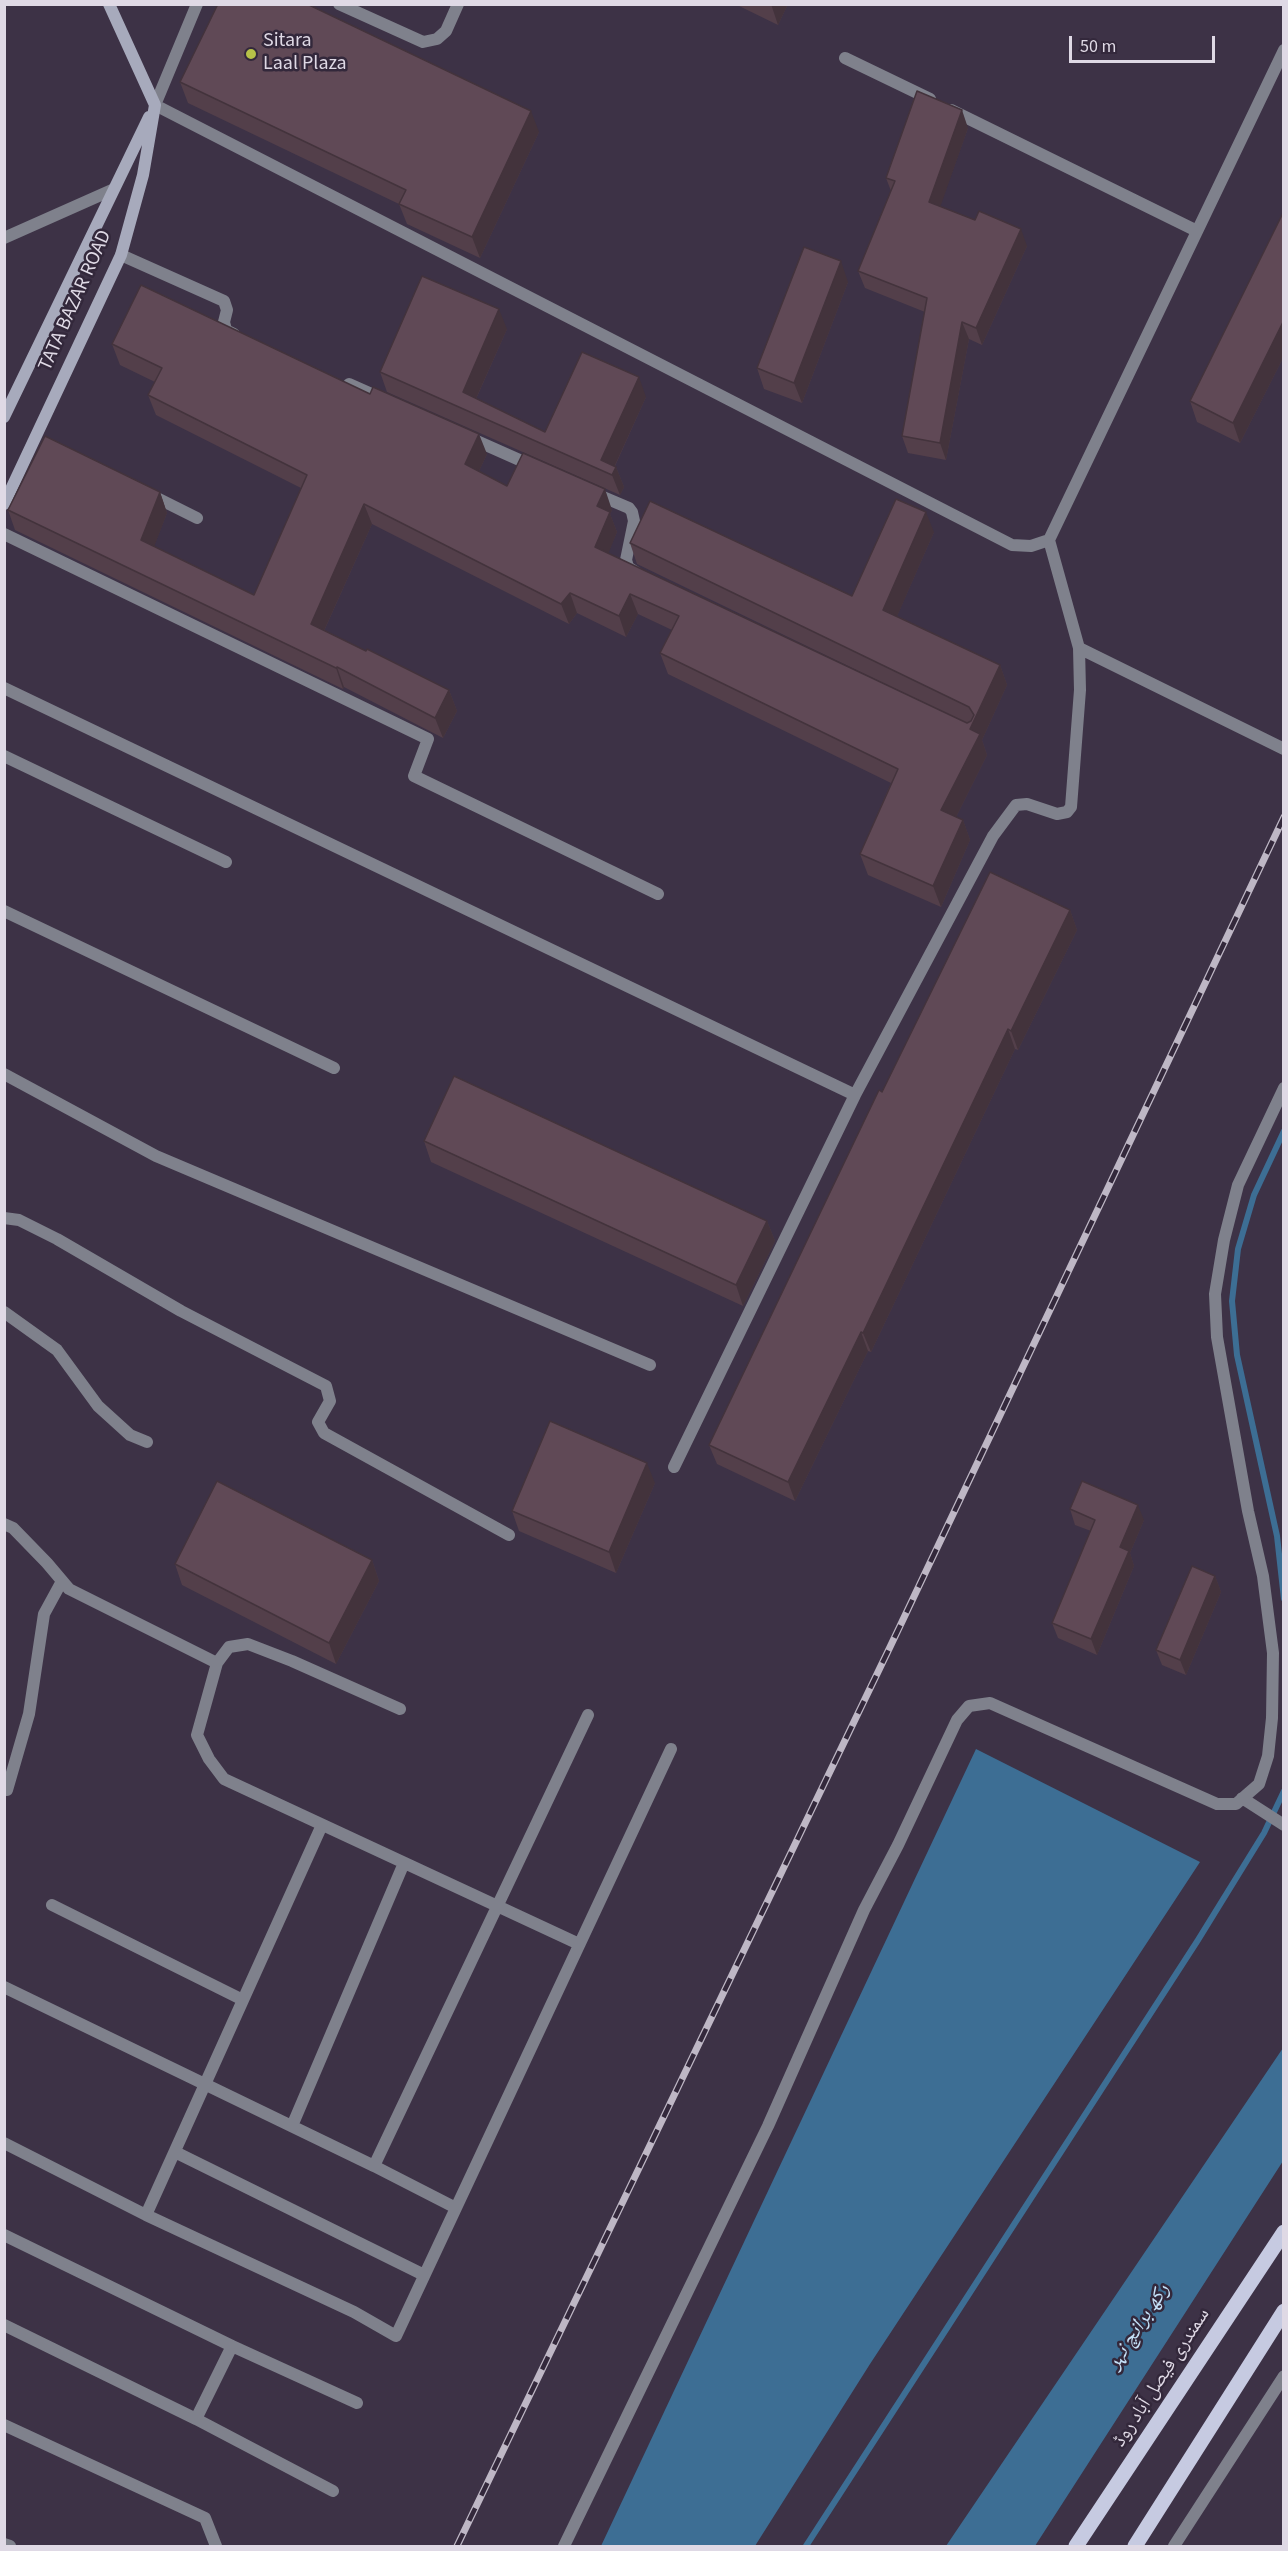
<!DOCTYPE html>
<meta charset="utf-8">
<style>
body{margin:0}
#map{position:relative;width:1288px;height:2551px;overflow:hidden;background:#3d3246;font-family:"Source Sans 3",sans-serif}
canvas{display:block}
.frame{position:absolute;inset:0;border:6px solid #dfd9e5;pointer-events:none}
.scale{position:absolute;left:1069px;top:36px;width:146px;height:27px;box-sizing:border-box;border:3px solid #dfd9e5;border-top:0;padding-left:8px;font-size:18px;line-height:21px;white-space:nowrap;color:#dfd9e5;-webkit-text-stroke:4px #33283b;paint-order:stroke}
</style>
<div id="map">
<canvas width="1288" height="2551"></canvas>
<div class="frame"></div>
<div class="scale">50 m</div>
</div>
<script>
const c = document.querySelector('canvas').getContext('2d');
c.lineJoin = 'round';
function fill(path, color) {
  c.fillStyle = color;
  c.fill(path, 'evenodd');
}
function shape(rows) {
  const path = new Path2D();
  for (const r of rows) {
    path.moveTo(r[0], r[1]);
    for (let i = 2; i < r.length; i += 2) path.lineTo(r[i], r[i + 1]);
  }
  return path;
}
function strokePath(path, color, width, dash) {
  c.strokeStyle = color;
  c.lineWidth = width;
  c.lineCap = dash ? 'butt' : 'round';
  c.setLineDash(dash || []);
  c.stroke(path);
}
function write(font, color, halo, rows, align = 'center') {
  c.font = font + ' "Source Sans 3","Noto Naskh Arabic",sans-serif';
  c.lineWidth = 5;
  c.setLineDash([]);
  c.textBaseline = 'middle';
  c.strokeStyle = halo;
  c.fillStyle = color;
  for (const [text, x, y, turn = 0] of rows) {
    c.save();
    c.translate(x, y);
    c.rotate((+turn || 0) * Math.PI / 180);
    c.textAlign = isNaN(turn) ? turn : align;
    if (halo) c.strokeText(text, 0, 0);
    c.fillText(text, 0, 0);
    c.restore();
  }
}
const water = shape([
 [976,1749,1200,1862,870,2364,755,2546,601,2546],
 [1283,2048,1283,2161,1035,2546,946,2546]
]);
const stream = shape([
 [1284,1131,1254,1195,1238,1249,1232,1301,1237,1355,1277,1536,1284,1599],
 [806,2546,1198,1940,1264,1833,1284,1791]
]);
const street = shape([
 [197,4,155,105,1012,545,1031,546,1049,540],
 [339,4,423,42,437,39,446,31,458,4],
 [845,58,930,99],
 [951,110,1197,231],
 [4,238,112,190],
 [121,255,224,301,227,310,224,322,226,330,234,334],
 [349,384,385,400],
 [470,438,533,466],
 [149,494,197,518],
 [596,494,629,508,632,512,634,521,626,560,628,567,637,573],
 [4,534,428,739,414,776,658,894],
 [1079,648,1284,749],
 [4,688,855,1095],
 [4,756,226,862],
 [4,911,334,1068],
 [4,1074,156,1156,650,1365],
 [4,1218,19,1220,57,1239,181,1311,326,1386,330,1401,318,1422,324,1433,509,1535],
 [4,1312,57,1350,98,1406,130,1435,147,1442],
 [674,1467,855,1095,993,836,1016,805,1027,804,1057,814,1067,812,1071,807,1080,690,1079,648,1049,540,1284,50],
 [4,1524,13,1528,47,1563,69,1589,217,1663,229,1647,248,1644,292,1661,400,1709],
 [217,1663,197,1735,209,1759,224,1779,579,1944],
 [7,1790,29,1714,44,1614,62,1581],
 [1242,1798,1284,1825],
 [52,1905,243,2000],
 [4,1987,374,2166,588,1715],
 [292,2126,404,1863],
 [4,2143,146,2215,354,2312,396,2336,671,1749],
 [175,2152,424,2275],
 [374,2166,456,2208],
 [146,2215,322,1825],
 [4,2235,232,2346,357,2403],
 [4,2325,196,2419,333,2491],
 [196,2419,232,2346],
 [4,2425,205,2518,216,2546],
 [4,2544,10,2546],
 [564,2546,768,2126,864,1910,898,1845,957,1720,969,1706,990,1703,1217,1804,1236,1804,1259,1784,1268,1756,1272,1718,1273,1653,1263,1576,1248,1511,1217,1337,1215,1294,1224,1240,1238,1185,1284,1088],
 [1174,2546,1284,2376]
]);
const secondary = shape([
 [109,4,155,105],
 [4,417,149,117],
 [4,504,121,255,143,175,155,105]
]);
const primary = shape([
 [1076,2546,1284,2232],
 [1135,2546,1284,2311]
]);
const rail = shape([
 [457,2546,890,1647,1284,817]
]);
const wall = shape([
 [735,4,788,4,778,25],
 [180,82,539,132,480,258,407,224,399,204,188,103],
 [968,128,940,206,1027,246,982,345,969,339,946,460,908,453,902,436,925,312,865,288,858,271,891,191,886,178],
 [1284,211,1284,356,1240,443,1197,422,1190,401],
 [848,282,802,403,764,389,757,368],
 [507,329,476,399,545,432,646,397,615,466,616,467,624,487,620,495,387,392,380,372],
 [112,344,487,454,479,471,507,486,612,510,610,514,617,532,608,553,962,721,637,564,630,543,852,596,934,532,897,616,1000,665,1007,685,982,740,987,755,956,817,963,820,970,840,941,907,868,875,860,854,891,783,668,674,660,653,672,630,638,614,626,637,577,613,569,624,372,524,324,631,449,690,457,711,443,738,344,687,343,689,15,530,8,510,160,492,167,513,154,546,254,595,301,488,156,415,148,395,155,382,120,365],
 [1070,910,1077,930,1018,1050,1015,1049,871,1352,868,1351,795,1501,717,1464,709,1445,882,1092],
 [424,1141,767,1221,775,1241,743,1306,431,1162],
 [655,1483,616,1573,519,1531,512,1511],
 [1070,1509,1144,1520,1130,1553,1134,1566,1097,1655,1058,1638,1052,1623,1091,1531,1075,1525],
 [372,1560,379,1581,336,1664,182,1585,175,1564],
 [1215,1576,1221,1592,1186,1675,1162,1665,1156,1650]
]);
const shadedWall = shape([
 [771,4,788,4,778,25],
 [962,110,968,128,936,219,929,202],
 [531,111,539,132,480,258,472,237],
 [1021,229,1027,246,982,345,976,328],
 [841,261,848,282,802,403,794,383],
 [499,309,507,329,470,412,463,392],
 [1284,320,1284,356,1240,443,1233,423],
 [962,322,969,339,946,460,940,443],
 [639,377,646,397,611,474,601,460],
 [479,434,487,454,473,484,465,464],
 [616,467,624,487,620,495,612,475],
 [605,489,612,510,610,514,617,532,603,567,595,547,597,506],
 [160,492,167,513,149,560,141,540],
 [364,504,372,524,318,644,311,624],
 [926,512,934,532,891,630,883,610],
 [570,593,577,613,569,624,561,604],
 [630,594,638,614,626,637,619,616],
 [1000,665,1007,685,982,740,987,755,949,831,941,810,970,729],
 [337,667,344,687,343,689,336,668],
 [449,690,457,711,443,738,435,718],
 [963,820,970,840,941,907,933,886],
 [1070,910,1077,930,1018,1050,1011,1031],
 [1008,1029,1015,1049,871,1352,863,1333],
 [767,1221,775,1241,743,1306,736,1285],
 [861,1332,868,1351,795,1501,788,1482],
 [647,1463,655,1483,616,1573,609,1552],
 [1138,1505,1144,1520,1130,1553,1134,1566,1097,1655,1091,1639,1120,1547],
 [372,1560,379,1581,336,1664,329,1643],
 [1215,1576,1221,1592,1186,1675,1180,1660]
]);
const building = shape([
 [218,4,307,4,531,111,472,237,399,204,406,190,180,82,218,4],
 [917,91,962,110,929,202,975,220,979,211,1021,229,976,328,962,322,940,443,902,436,927,298,858,271,895,181,886,178,917,91],
 [1284,211,1284,320,1233,423,1190,401,1284,211],
 [804,247,841,261,794,383,757,368,804,247],
 [422,276,499,309,463,392,545,432,582,352,639,377,601,460,616,467,612,475,380,372,422,276],
 [141,285,370,394,373,387,479,434,465,464,507,486,523,453,605,489,597,506,610,512,595,547,967,723,971,721,974,715,969,707,630,543,650,501,852,596,896,499,926,512,883,610,1000,665,970,729,980,734,941,810,963,820,933,886,860,854,898,769,660,653,679,616,630,594,619,616,570,593,561,604,364,504,311,624,366,651,367,649,449,690,435,718,337,667,336,668,8,510,45,436,160,492,141,540,254,595,307,475,148,395,162,368,112,344,141,285],
 [990,872,1070,910,1011,1031,1008,1029,863,1333,861,1332,788,1482,709,1445,879,1090,882,1092,990,872],
 [454,1076,767,1221,736,1285,424,1141,454,1076],
 [550,1421,647,1463,609,1552,512,1511,550,1421],
 [217,1481,372,1560,329,1643,175,1564,217,1481],
 [1082,1481,1138,1505,1120,1547,1129,1551,1091,1639,1052,1623,1095,1520,1070,1509,1082,1481],
 [1192,1566,1215,1576,1180,1660,1156,1650,1192,1566]
]);
const markers = [
 [251,54,6,"#b6c148"]
];
const poiNames = [
 ["Sitara",263,42],
 ["Laal Plaza",263,65]
];
const streetNames = [
 ["TATA BAZAR ROAD",76,301,-66],
 ["سمندری فیصل آباد روڈ",1162,2378,-57]
];
const waterNames = [
 ["رکھ برانچ نہر",1139,2327,-57]
];
fill(water, '#3d6e94');
strokePath(stream, '#3d6e94', 6);
strokePath(street, '#7f818c', 12);
strokePath(secondary, '#a7aabc', 12);
strokePath(primary, '#c6cae1', 15);
strokePath(rail, '#beb7c5', 7);
strokePath(rail, '#33283b', 4.5, [14]);
fill(wall, '#533f4a');
fill(shadedWall, '#43333c');
fill(building, '#604956');
strokePath(building, '#43333c', 1.5);
for (const [x, y, r, color] of markers) {
  const dot = new Path2D();
  dot.arc(x, y, r, 0, 2 * Math.PI);
  c.fillStyle = color;
  c.fill(dot);
  strokePath(dot, '#33283b', 2);
}
write('20px', '#dfd9e5', '#33283b', poiNames, 'left');
write('20px', '#dfd9e5', '#33283b', streetNames);
write('italic 21px', '#c5e1f8', '#33283b', waterNames);
</script>
